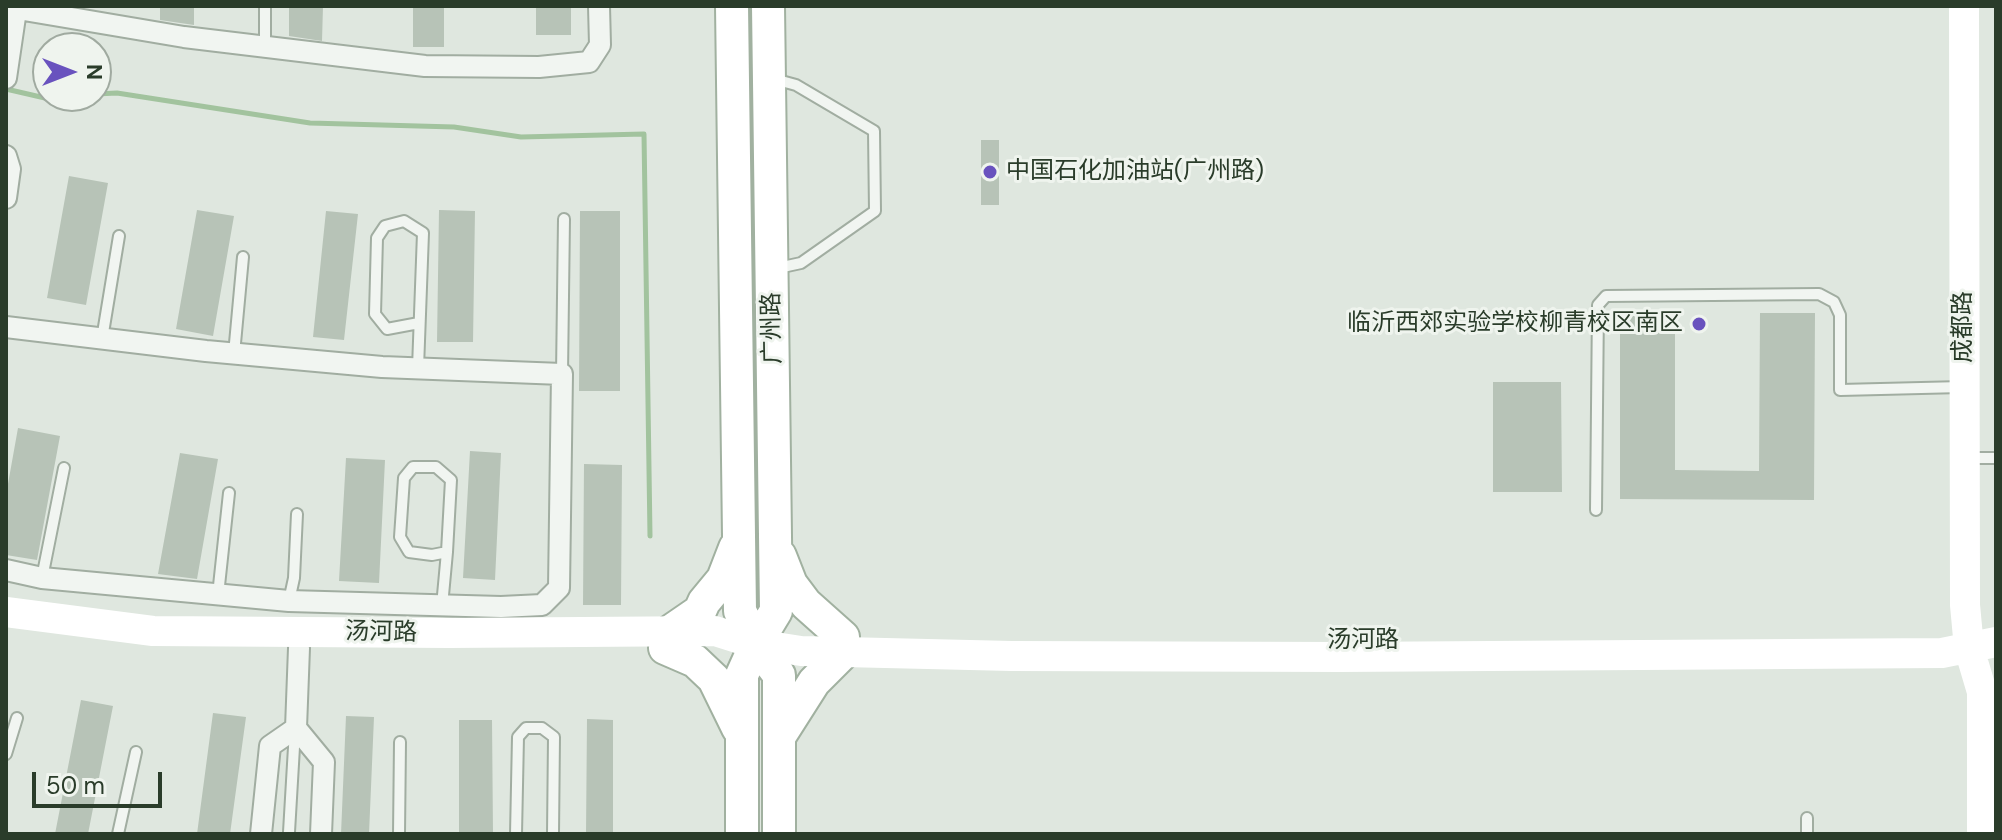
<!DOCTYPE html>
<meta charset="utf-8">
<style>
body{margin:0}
#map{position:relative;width:2002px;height:840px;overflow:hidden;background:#dfe7df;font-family:"DM Sans",sans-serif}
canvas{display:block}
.frame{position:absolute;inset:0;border:8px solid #2a3c2a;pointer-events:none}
.north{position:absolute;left:32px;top:32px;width:80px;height:80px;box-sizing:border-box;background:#eff4ee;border:2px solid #a0aaa0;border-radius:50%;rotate:90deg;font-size:22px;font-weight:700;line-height:32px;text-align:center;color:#2a3c2a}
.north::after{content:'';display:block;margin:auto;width:28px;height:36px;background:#6952be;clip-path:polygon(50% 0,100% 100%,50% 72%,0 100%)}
.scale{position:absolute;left:32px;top:772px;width:130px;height:36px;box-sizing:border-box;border:4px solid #2a3c2a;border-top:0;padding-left:10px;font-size:24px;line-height:28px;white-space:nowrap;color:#2a3c2a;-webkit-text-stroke:6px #eff4ee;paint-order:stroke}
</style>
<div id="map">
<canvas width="2002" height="840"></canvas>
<div class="frame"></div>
<div class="north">N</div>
<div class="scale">50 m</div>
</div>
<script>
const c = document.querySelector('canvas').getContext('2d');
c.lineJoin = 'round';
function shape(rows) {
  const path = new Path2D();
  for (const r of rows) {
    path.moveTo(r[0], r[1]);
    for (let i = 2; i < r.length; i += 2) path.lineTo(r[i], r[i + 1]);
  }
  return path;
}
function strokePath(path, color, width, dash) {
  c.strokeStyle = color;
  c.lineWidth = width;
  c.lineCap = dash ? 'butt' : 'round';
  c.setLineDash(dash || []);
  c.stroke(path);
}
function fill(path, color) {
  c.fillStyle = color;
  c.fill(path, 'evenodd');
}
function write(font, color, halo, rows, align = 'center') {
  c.font = font + ' "DM Sans","Noto Sans SC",sans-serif';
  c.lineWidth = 6;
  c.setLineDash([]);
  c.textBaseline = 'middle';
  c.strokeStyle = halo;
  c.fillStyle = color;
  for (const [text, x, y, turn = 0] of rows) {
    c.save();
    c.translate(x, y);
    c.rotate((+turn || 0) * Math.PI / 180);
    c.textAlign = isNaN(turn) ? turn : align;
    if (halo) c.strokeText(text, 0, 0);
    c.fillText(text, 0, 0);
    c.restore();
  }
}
const stream = shape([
 [6,89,45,98,69,96],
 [96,94,117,93,310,123,454,127,521,137,644,134,650,536]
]);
const building = shape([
 [160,6,194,6,194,25,160,20],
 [289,6,323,6,322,41,289,36],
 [413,6,444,6,444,47,413,47],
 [536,6,571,6,571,35,536,35],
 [981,140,999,140,999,205,981,205],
 [69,176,108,183,86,305,47,298],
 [197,210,234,216,213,336,176,329],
 [439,210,475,211,473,342,437,342],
 [326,211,358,214,344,340,313,337],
 [580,211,620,211,620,391,579,391],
 [1760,313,1815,313,1814,500,1620,499,1620,314,1675,314,1675,470,1759,471],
 [1493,382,1561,382,1562,492,1493,492],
 [18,428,60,436,37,560,6,555,6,495],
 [470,451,501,453,495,580,463,578],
 [180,453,218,459,197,579,158,574],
 [346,458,385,460,379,583,339,581],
 [584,464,622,465,621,605,583,605],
 [81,700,113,706,88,834,55,834],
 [213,713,246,717,230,834,197,834],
 [346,716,374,717,369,834,341,834],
 [587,719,613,720,613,834,586,834],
 [459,720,492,720,493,834,459,834]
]);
const lane = shape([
 [265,45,265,6],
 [774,79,796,85,874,131,875,211,801,263,778,268],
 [102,339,119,236],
 [234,354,243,257],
 [418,368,423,233,404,221,385,226,377,238,375,314,387,329,419,323],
 [562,374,564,219],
 [1979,458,1996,458],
 [1596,510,1598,305,1606,296,1819,294,1834,302,1840,315,1840,390,1962,387],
 [42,578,64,468],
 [218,595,229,493],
 [289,601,294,578,297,514],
 [442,606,447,552,451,480,436,467,413,467,404,478,400,537,409,552,432,555,447,552],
 [6,754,17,718],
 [289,832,295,730],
 [118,834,136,752],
 [399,834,400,742],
 [516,834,518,737,526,728,542,728,554,737,553,834],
 [1807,834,1807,818]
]);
const street = shape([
 [6,7,184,37,425,66,539,67,589,62,600,45,599,6],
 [6,78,16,10],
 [6,156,10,169,6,198],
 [6,327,206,351,382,367,562,374,559,588,542,605,501,607,289,601,42,578,6,570],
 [296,728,299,648],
 [261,834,270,746,296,728,324,762,321,834]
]);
const secondary = shape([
 [1964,6,1965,605,1969,648,1982,692,1982,834],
 [6,612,153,631,449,633,715,631,756,644,801,651,1012,656,1340,657,1942,653,1996,642]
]);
const primary = shape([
 [732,6,740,611,756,644,779,675,779,834],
 [780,556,791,584,806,604,843,637],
 [668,633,700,611,704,602,723,579,735,548],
 [665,648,695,661,714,679,738,728],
 [779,737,814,682,844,652],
 [742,834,742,675,756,644,776,611,768,6]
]);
const markers = [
 [990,172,8,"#6952be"],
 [1699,324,8,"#6952be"]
];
const poiNames = [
 ["中国石化加油站(广州路)",1006,172],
 ["临沂西郊实验学校柳青校区南区",1683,324,"right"]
];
const streetNames = [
 ["成都路",1964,327,-90],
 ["广州路",773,328,-91],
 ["汤河路",381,633,1],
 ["汤河路",1363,641]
];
strokePath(stream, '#a2c39e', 5);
fill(building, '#b7c3b7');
strokePath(lane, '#a1ada1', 14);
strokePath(street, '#a1ada1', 24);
strokePath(primary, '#a1b1a0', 36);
strokePath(lane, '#f1f5f1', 10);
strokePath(street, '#f1f5f1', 20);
strokePath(secondary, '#fff', 30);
strokePath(primary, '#fff', 32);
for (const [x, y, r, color] of markers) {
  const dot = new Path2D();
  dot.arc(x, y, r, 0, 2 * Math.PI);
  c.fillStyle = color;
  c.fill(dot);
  strokePath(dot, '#eff4ee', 3);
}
write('24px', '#2a3c2a', '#eff4ee', poiNames, 'left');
write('24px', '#2a3c2a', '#eff4ee', streetNames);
</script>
